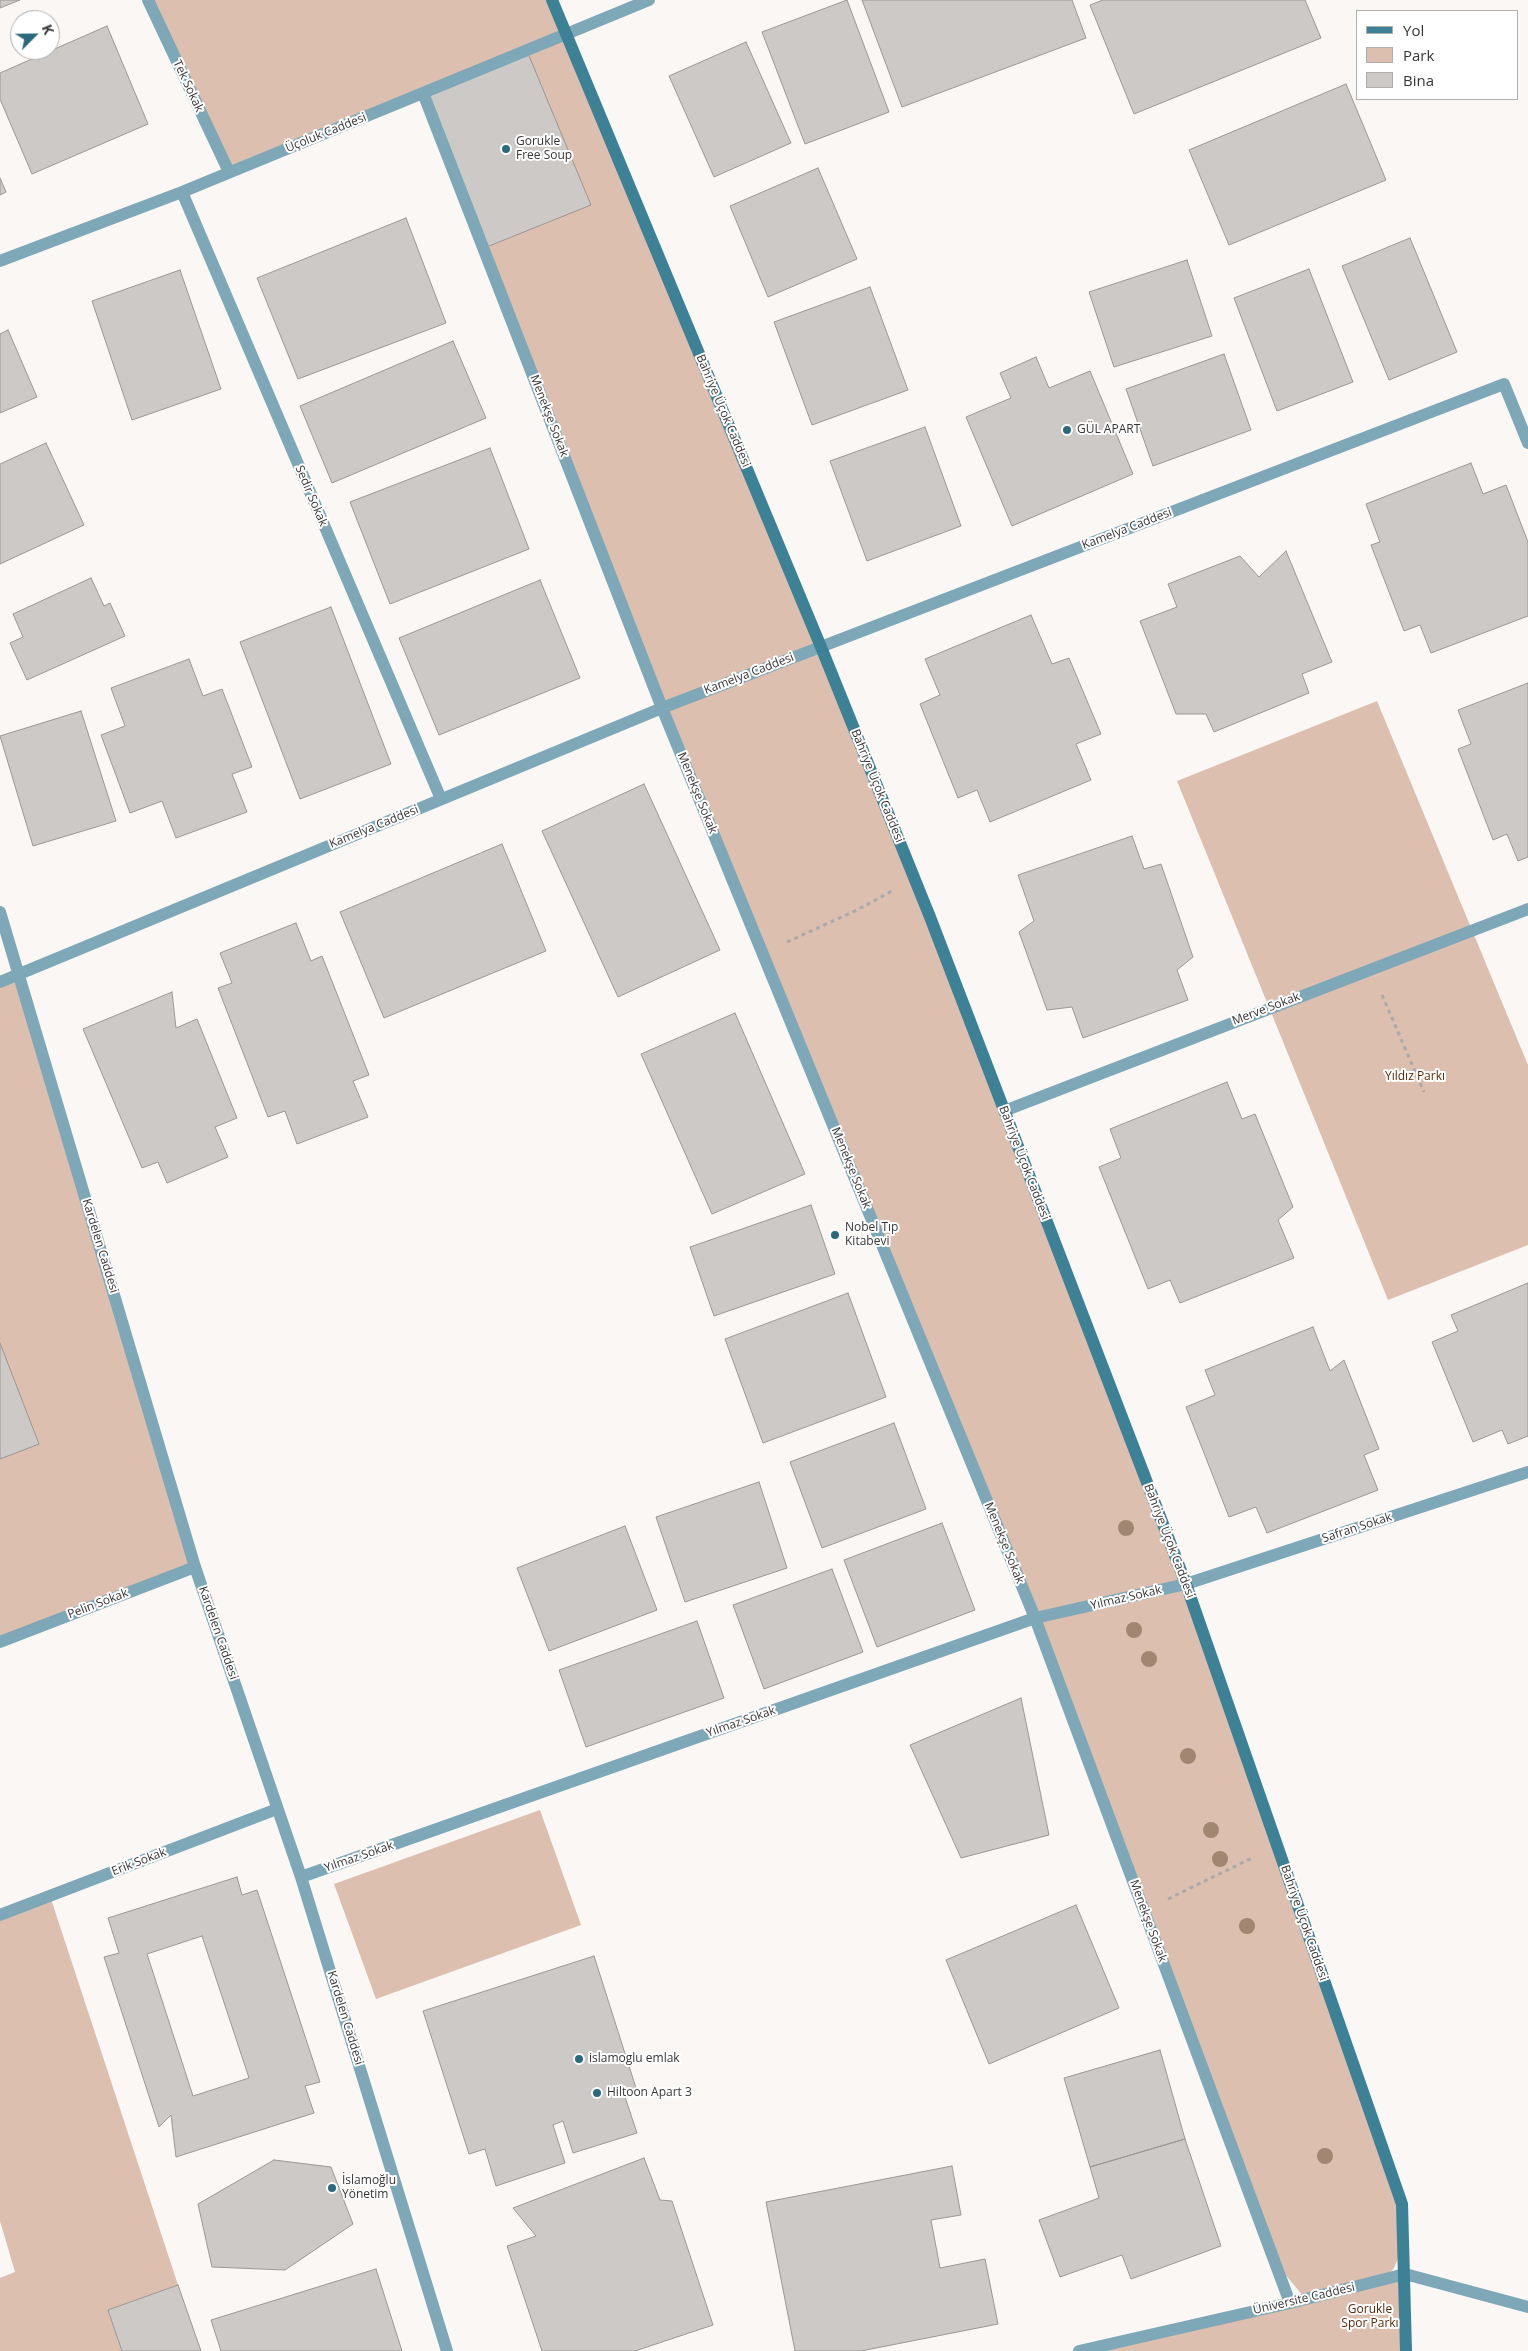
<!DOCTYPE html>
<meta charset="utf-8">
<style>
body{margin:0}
#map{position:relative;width:1528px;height:2351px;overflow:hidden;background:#faf7f5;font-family:"Open Sans",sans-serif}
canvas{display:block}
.legend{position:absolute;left:1356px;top:10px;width:162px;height:90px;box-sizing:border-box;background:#fff;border:1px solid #afaeae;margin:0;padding:6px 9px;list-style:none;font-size:15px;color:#373535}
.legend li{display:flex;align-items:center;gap:10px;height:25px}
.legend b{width:25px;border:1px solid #afaeae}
.north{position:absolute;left:10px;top:10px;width:50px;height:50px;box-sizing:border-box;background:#fff;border:1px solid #afaeae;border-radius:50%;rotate:67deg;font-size:14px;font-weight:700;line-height:20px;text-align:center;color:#373535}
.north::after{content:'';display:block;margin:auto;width:18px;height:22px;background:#296a7e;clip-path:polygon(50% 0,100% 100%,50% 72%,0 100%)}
</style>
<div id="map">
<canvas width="1528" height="2351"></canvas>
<ul class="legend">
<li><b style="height:6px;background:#3c8196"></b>Yol</li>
<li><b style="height:14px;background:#dcbfaf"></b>Park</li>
<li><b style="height:14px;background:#ccc9c7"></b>Bina</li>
</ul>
<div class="north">K</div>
</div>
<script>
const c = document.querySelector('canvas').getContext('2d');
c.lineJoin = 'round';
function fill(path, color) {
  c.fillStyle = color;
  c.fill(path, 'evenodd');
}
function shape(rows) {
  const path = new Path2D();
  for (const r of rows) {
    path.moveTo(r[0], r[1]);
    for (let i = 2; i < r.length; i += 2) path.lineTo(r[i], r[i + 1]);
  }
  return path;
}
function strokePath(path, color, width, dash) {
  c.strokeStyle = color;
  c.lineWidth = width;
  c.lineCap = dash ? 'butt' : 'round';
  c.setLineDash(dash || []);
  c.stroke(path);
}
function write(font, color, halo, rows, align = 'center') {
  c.font = font + ' "Open Sans",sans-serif';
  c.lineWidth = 4;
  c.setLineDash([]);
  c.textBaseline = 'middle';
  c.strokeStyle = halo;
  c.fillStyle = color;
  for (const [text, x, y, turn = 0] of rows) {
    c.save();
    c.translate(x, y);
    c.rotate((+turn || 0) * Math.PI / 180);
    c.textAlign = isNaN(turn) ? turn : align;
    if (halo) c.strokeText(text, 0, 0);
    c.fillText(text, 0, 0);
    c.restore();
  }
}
const green = shape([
 [148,0,552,0,821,647,1186,1584,1402,2204,1399,2256,1394,2268,1384,2279,1405,2274,1406,2351,1073,2351,1304,2297,1274,2261,1035,1618,662,708,424,94,229,172],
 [1377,701,1528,1065,1528,1245,1388,1300,1177,781],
 [18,973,195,1567,0,1642,0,981],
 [540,1810,581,1925,376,1999,334,1884],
 [50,1896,178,2285,108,2310,122,2351,0,2351,0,2278,15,2272,0,2221,0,1915]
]);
const building = shape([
 [0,0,20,0,0,8,0,0],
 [847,0,889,112,805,144,762,32,847,0],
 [862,0,1072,0,1086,38,902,107,862,0],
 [1103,0,1305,0,1321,38,1134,114,1090,5,1103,0],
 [107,26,148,124,32,174,0,99,0,73,107,26],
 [746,42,791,143,714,177,669,76,746,42],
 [527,51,591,205,484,248,423,93,527,51],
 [1346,84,1386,180,1229,245,1189,150,1346,84],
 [818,168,857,259,768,297,730,206,818,168],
 [0,178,6,192,0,195,0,178],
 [406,218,446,323,298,379,257,278,406,218],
 [1410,238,1457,352,1389,380,1342,266,1410,238],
 [1187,260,1212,336,1114,367,1089,292,1187,260],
 [1309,269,1353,382,1277,411,1234,298,1309,269],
 [180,270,221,389,132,420,92,301,180,270],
 [870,287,908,390,812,425,774,322,870,287],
 [8,330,37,397,0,413,0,334,8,330],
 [453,341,486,418,332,483,300,406,453,341],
 [1224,354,1251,430,1153,466,1126,389,1224,354],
 [1036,357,1049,388,1090,371,1133,474,1012,526,966,417,1011,398,1000,373,1036,357],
 [925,427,961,526,867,561,830,461,925,427],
 [46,443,84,525,0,564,0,464,46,443],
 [490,448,529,549,390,604,350,502,490,448],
 [1471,463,1483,494,1506,485,1528,542,1528,616,1431,653,1420,625,1404,631,1371,545,1380,542,1366,504,1471,463],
 [1286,551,1332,662,1302,674,1309,693,1214,732,1206,714,1176,714,1140,621,1177,607,1168,584,1240,556,1259,577,1286,551],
 [91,578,104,606,110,603,125,636,27,680,10,643,23,637,13,614,91,578],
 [540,580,580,678,439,735,399,638,540,580],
 [331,607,391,764,300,799,240,642,331,607],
 [1031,615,1052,664,1069,658,1101,734,1076,744,1091,780,990,822,977,790,958,798,920,704,940,695,925,659,1031,615],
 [189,659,203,696,222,689,252,767,232,774,247,812,176,838,162,801,130,813,101,735,125,726,111,688,189,659],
 [1528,683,1528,857,1518,861,1507,834,1493,840,1458,749,1471,744,1458,710,1528,683],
 [81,711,116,821,33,846,0,736,81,711],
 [644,784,720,950,618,997,542,831,644,784],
 [1132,836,1144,869,1161,864,1193,957,1177,970,1188,1000,1083,1038,1072,1007,1047,1010,1019,932,1034,921,1018,875,1132,836],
 [502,844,546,951,384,1018,340,912,502,844],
 [296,923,311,961,322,956,369,1075,353,1081,368,1117,297,1144,285,1111,268,1117,218,988,232,983,220,953,296,923],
 [172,992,176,1028,197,1019,237,1118,215,1127,228,1157,167,1183,158,1162,142,1168,83,1029,172,992],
 [735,1013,805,1174,712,1214,641,1054,735,1013],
 [1227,1082,1242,1119,1255,1114,1293,1207,1278,1220,1294,1258,1180,1303,1170,1280,1148,1289,1099,1167,1121,1158,1110,1129,1227,1082],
 [811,1205,835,1274,714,1316,690,1247,811,1205],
 [1528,1283,1528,1436,1508,1444,1502,1430,1473,1442,1432,1342,1458,1331,1451,1315,1528,1283],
 [848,1293,886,1397,763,1443,725,1339,848,1293],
 [1313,1327,1330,1371,1344,1360,1379,1449,1364,1455,1378,1490,1267,1533,1256,1507,1229,1517,1186,1407,1215,1395,1205,1370,1313,1327],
 [0,1343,39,1444,0,1459,0,1343],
 [894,1423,926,1509,822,1548,790,1462,894,1423],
 [759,1482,787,1568,685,1602,656,1517,759,1482],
 [942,1523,975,1610,877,1647,844,1560,942,1523],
 [625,1526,657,1610,549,1651,517,1568,625,1526],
 [832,1569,863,1652,764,1689,733,1605,832,1569],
 [697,1621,724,1698,586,1747,559,1670,697,1621],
 [1021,1698,1049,1835,961,1858,910,1745,1021,1698],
 [237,1877,242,1895,257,1890,320,2082,305,2086,314,2113,176,2157,171,2115,159,2127,104,1957,119,1953,108,1918,237,1877],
 [202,1936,249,2078,193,2096,147,1954,202,1936],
 [1076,1905,1119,2008,989,2064,946,1960,1076,1905],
 [594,1956,636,2088,625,2097,637,2133,573,2153,563,2121,553,2125,565,2163,496,2186,485,2149,469,2154,423,2011,594,1956],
 [1160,2050,1185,2139,1090,2167,1064,2078,1160,2050],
 [1185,2139,1221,2246,1131,2279,1122,2255,1060,2277,1039,2220,1099,2198,1090,2167,1185,2139],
 [644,2158,660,2200,672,2201,713,2325,635,2351,542,2351,507,2246,536,2236,513,2208,644,2158],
 [274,2160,331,2167,353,2224,285,2270,212,2267,198,2204,274,2160],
 [952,2166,961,2215,931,2220,940,2268,985,2259,998,2324,861,2351,795,2351,766,2202,952,2166],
 [376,2269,402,2351,221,2351,211,2320,376,2269],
 [178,2285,201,2351,122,2351,108,2310,178,2285]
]);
const path = shape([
 [787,942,857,910,892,891],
 [1382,995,1424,1092],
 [1168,1899,1252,1858]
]);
const minor = shape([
 [148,0,229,172],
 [423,93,662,708,1035,1618,1290,2303],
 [182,192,441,799],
 [0,261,182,192,649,0],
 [0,912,195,1567,301,1877,447,2351],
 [0,982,662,708,1504,384,1528,443],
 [1004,1111,1528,909],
 [0,1642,195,1567],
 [301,1877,1035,1618,1186,1584,1528,1472],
 [0,1915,277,1809]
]);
const tertiary = shape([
 [1079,2351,1290,2303,1405,2274,1528,2307]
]);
const secondary = shape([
 [552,0,821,647,930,917,1186,1584,1402,2204,1406,2351]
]);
const trees = [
 [1126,1528],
 [1134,1630],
 [1149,1659],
 [1188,1756],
 [1211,1830],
 [1220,1859],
 [1247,1926],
 [1325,2156]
];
const markers = [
 [506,149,5,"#296a7e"],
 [1067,430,5,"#296a7e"],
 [835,1235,5,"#296a7e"],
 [579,2059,5,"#296a7e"],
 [597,2093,5,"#296a7e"],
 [332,2188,5,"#296a7e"]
];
const streetNames = [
 ["Tek Sokak",188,86,65],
 ["Üçoluk Caddesi",326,133,-22],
 ["Bahriye Üçok Caddesi",723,411,67],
 ["Menekşe Sokak",549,416,69],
 ["Sedir Sokak",311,496,67],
 ["Kamelya Caddesi",1127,529,-21],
 ["Kamelya Caddesi",749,674,-21],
 ["Bahriye Üçok Caddesi",877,786,68],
 ["Menekşe Sokak",697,793,68],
 ["Kamelya Caddesi",374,827,-22],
 ["Merve Sokak",1266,1009,-21],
 ["Bahriye Üçok Caddesi",1024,1163,69],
 ["Menekşe Sokak",851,1168,68],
 ["Kardelen Caddesi",100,1246,73],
 ["Safran Sokak",1357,1528,-18],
 ["Bahriye Üçok Caddesi",1169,1541,69],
 ["Menekşe Sokak",1004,1543,68],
 ["Yılmaz Sokak",1126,1598,-13],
 ["Pelin Sokak",98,1604,-21],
 ["Kardelen Caddesi",218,1633,71],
 ["Yılmaz Sokak",741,1722,-19],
 ["Yılmaz Sokak",359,1857,-19],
 ["Erik Sokak",139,1862,-21],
 ["Menekşe Sokak",1148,1921,70],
 ["Bahriye Üçok Caddesi",1304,1923,71],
 ["Kardelen Caddesi",345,2018,73],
 ["Üniversite Caddesi",1304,2299,-13]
];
const poiNames = [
 ["Gorukle",516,142],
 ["Free Soup",516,156],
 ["GÜL APART",1077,430],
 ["Nobel Tıp",845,1228],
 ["Kitabevi",845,1242],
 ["islamoglu emlak",589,2059],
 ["Hiltoon Apart 3",607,2093],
 ["İslamoğlu",342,2181],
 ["Yönetim",342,2195]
];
const parkNames = [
 ["Yıldız Parkı",1415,1077],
 ["Gorukle",1370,2310],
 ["Spor Parkı",1370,2324]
];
fill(green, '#dcbfaf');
fill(building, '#ccc9c7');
strokePath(building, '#9b9795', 1);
strokePath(path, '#aca9a8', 3, [4, 4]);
strokePath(minor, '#7ea8b7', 12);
strokePath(tertiary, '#7ea8b7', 12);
strokePath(secondary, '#3c8196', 12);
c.fillStyle = '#a18672';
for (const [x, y] of trees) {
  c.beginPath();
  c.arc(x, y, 8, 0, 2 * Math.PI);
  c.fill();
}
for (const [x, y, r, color] of markers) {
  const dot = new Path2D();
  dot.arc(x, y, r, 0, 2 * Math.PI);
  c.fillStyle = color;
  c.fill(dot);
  strokePath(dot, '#fff', 2);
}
write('12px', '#373535', '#fff', streetNames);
write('12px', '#373535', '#fff', poiNames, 'left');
write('12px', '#592907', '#fff', parkNames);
</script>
